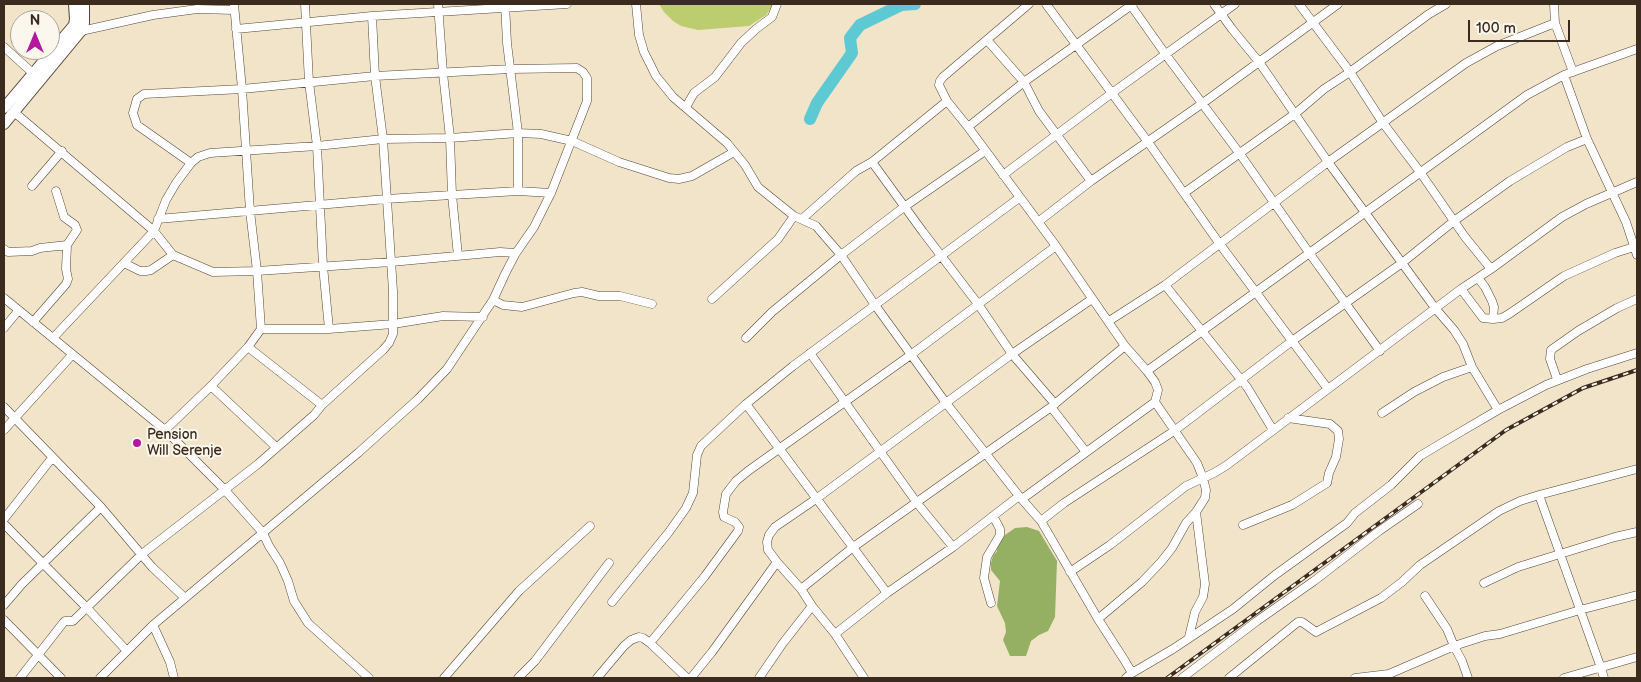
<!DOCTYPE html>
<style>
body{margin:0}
#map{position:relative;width:1641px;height:682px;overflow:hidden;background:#f1e4c8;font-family:"Balsamiq Sans",sans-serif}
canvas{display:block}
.frame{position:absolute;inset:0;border:5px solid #3b2a1e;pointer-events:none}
.north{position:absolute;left:10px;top:10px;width:50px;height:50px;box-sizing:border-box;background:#fbf7ec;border:1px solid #aea59a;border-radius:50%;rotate:0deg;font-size:14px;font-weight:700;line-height:20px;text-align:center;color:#3b2a1e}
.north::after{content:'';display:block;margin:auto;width:18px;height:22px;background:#b5179e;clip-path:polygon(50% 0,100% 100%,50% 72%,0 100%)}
.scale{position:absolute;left:1468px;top:20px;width:102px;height:22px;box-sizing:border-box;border:2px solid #3b2a1e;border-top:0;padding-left:6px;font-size:15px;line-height:18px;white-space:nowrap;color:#3b2a1e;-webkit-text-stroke:4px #fbf7ec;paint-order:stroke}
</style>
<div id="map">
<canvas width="1641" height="682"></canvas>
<div class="frame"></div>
<div class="north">N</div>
<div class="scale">100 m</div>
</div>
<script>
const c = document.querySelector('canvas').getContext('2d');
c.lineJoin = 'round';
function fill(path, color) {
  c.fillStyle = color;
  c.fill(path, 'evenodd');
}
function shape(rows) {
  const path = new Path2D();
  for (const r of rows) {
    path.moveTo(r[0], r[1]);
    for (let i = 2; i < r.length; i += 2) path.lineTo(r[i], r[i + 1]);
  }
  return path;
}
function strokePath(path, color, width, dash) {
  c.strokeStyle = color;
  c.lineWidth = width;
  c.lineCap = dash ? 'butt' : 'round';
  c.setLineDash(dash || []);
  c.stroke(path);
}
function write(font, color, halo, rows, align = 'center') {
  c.font = font + ' "Balsamiq Sans",sans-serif';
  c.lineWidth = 4;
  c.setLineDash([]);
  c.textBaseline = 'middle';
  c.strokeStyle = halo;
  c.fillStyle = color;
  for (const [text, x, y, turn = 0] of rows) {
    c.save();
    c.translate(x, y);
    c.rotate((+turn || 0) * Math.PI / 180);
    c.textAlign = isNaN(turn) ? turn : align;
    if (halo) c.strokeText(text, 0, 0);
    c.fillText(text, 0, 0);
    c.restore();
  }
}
const green = shape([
 [659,4,774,4,766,15,749,26,698,30,681,26,673,21,664,12]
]);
const forest = shape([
 [1027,527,1039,531,1057,561,1055,617,1048,631,1039,635,1031,641,1026,656,1010,656,1003,640,1006,632,1005,623,997,606,1000,581,991,570,991,563,993,556,997,551,996,546,1005,535,1015,528]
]);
const river = shape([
 [810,119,817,103,852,53,850,38,860,25,901,5,915,4]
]);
const minor = shape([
 [305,4,309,82,317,146,323,266,329,329],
 [438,4,443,73,450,138,452,195,458,256],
 [505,4,507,43,518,133,518,191],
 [636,4,639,35,644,52,656,76,673,97,727,143,745,165,758,187,794,216,816,226,841,255,875,305,946,403,1019,496,1041,521,1098,619,1125,661,1132,673,1126,678],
 [1029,4,943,77,940,81,939,85,947,101,968,127,1056,246,1125,346,1147,371,1527,95,1564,75,1637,49],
 [1046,4,1148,142,1219,243,1328,389],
 [1130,4,1166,55,1240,154,1310,254,1380,351],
 [1214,4,1232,29,1259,62,1328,162,1402,263,1435,308,1454,330,1463,344,1472,367,1498,410],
 [1299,4,1350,72,1383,123,1420,172,1465,237,1491,269],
 [1554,4,1555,23,1573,72],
 [236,29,372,16,567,4],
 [81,31,153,15,197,9,234,10],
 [987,40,1024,82,1039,111,1091,181],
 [4,47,36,76],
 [1564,75,1587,139,1626,222,1637,255],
 [686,107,694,93,715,77,741,43,756,29,772,17,777,4],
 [14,112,154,231,173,255,213,272,257,271,391,262,500,252,516,253],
 [968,127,1024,82,1133,4],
 [872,162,923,232,978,304,1012,354,1055,404],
 [1003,175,1112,93,1235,4],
 [32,186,62,151],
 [1184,193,1296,113,1324,89,1350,72,1429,14,1446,4],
 [158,219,386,199,518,191,551,193],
 [802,219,856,171,872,162,947,101],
 [1038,222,1091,181,1203,103,1338,4],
 [4,249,8,252,32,251,40,248,67,245],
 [124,263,140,271,146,271,151,270,173,255],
 [1478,278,1485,287,1492,301,1494,307,1493,319],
 [1165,285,1247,387,1273,430],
 [1461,289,1483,318,1493,319,1502,318,1509,314,1564,276,1615,253,1634,247],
 [4,298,165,430,224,489,263,533,269,546,280,563,288,581,294,601,308,623,369,678],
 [712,299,778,239,794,216],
 [493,300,503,305,522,307,574,293,582,292,599,296,620,296,652,304],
 [1109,321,1165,285,1328,162,1466,63,1497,46,1555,23],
 [33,322,66,284,68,279,66,269,67,245,77,230,75,225,64,217,56,191],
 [4,328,18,311],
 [261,329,329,329,393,324,443,316,483,317],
 [53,338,154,231,166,200,176,183,191,163,198,157,210,153,317,146,383,139,450,138,518,133,541,134,572,141,619,162,669,178,679,179,692,176,734,152],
 [746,338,772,312,841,255,904,207,985,151],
 [248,347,322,405],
 [810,353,917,503,953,547],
 [1557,379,1550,359,1551,350,1578,331,1617,308,1637,299],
 [211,386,276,447],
 [746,404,887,593],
 [4,407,101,507,152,567,185,598],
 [1051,407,1086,452],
 [1382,413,1414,392,1443,377,1472,367],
 [4,430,72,355],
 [165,430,211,386,248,347,261,329,257,271,250,211,242,89,234,4],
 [1539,495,1601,668,1604,678],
 [1022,499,1155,402],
 [4,519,52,458],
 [1041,521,1064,503,1174,431,1292,341,1402,263,1454,221,1510,181,1567,147,1587,139],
 [4,524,87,608,127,651],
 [1243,525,1292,505,1327,483,1329,473,1336,457,1339,439,1338,431,1330,424,1288,418],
 [1070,572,1110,545,1186,486,1214,473,1227,465,1461,289,1491,269,1562,217,1586,204,1637,182],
 [1484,583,1518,567,1615,537,1637,532],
 [801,589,777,562,768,550,767,542,769,535,775,527,816,499,1012,354,1092,299],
 [1425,596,1447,629,1454,646,1462,661,1468,678],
 [612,602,669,532,686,508,693,493,697,455,701,446,746,404,793,366,1019,198],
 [991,603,984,578,987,557,1000,535,1000,529,993,516],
 [4,605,22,584,101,507],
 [1098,619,1142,582,1161,562,1172,548,1186,523,1196,512,1205,498,1206,490,1203,478,1197,463,1155,402,1158,390,1155,382,1147,371],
 [4,620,61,678],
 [153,625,170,662,174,678],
 [835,634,887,593,953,547,1019,496],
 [1189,637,1195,612,1203,597,1205,584,1196,512],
 [650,643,705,576,738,531,739,527,735,522,724,517,723,512,726,494,736,481,748,471,912,354,1056,246],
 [1132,673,1173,649,1233,609,1275,575,1347,523,1355,513,1391,485,1420,456,1440,444,1498,410,1546,385,1587,369,1637,353],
 [20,678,63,623,65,621,73,621,142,554,258,464,314,415,322,405,383,350,389,343,393,334,393,291,383,139,375,76,372,16],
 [100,678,153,625,358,453,418,399,447,369,493,300,506,272,516,253,534,227,551,193,587,101,587,78,583,72,577,68,511,69,375,76,242,89,144,94,137,99,133,113,137,125,191,163],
 [444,678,519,591,590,526],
 [518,678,535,661,609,563],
 [597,678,624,646,631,640,639,637,643,638,650,643,687,678],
 [691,678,712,652,777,562],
 [759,678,783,643,812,606],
 [864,678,835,634,812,606,801,589,852,548,1051,407,1125,346],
 [1182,678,1257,621,1314,581,1379,531,1418,504],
 [1229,678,1298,622,1302,622,1316,632,1381,598,1402,582,1420,565,1499,511,1520,501,1539,495,1637,469],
 [1355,678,1389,674,1454,646,1485,636,1500,634,1580,610,1637,595],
 [1564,678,1637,657]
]);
const tertiary = shape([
 [4,108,74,25,75,19,74,4],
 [4,124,81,31,84,23,84,4]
]);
const rail = shape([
 [1167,678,1506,430,1583,388,1637,370]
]);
const markers = [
 [137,443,5,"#b5179e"]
];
const poiNames = [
 ["Pension",147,435],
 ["Will Serenje",147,451]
];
fill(green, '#bccd70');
fill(forest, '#95b062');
strokePath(river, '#5dcad3', 12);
strokePath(minor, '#564638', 9);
strokePath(tertiary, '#564638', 12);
strokePath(minor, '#fff', 8);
strokePath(tertiary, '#fff', 10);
strokePath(rail, '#3b2a1e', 4);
strokePath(rail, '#fbf7ec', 2, [5.5]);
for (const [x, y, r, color] of markers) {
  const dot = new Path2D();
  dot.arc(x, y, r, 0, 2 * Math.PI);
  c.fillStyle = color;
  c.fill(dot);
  strokePath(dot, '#fbf7ec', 2);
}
write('14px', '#3b2a1e', '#fbf7ec', poiNames, 'left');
</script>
